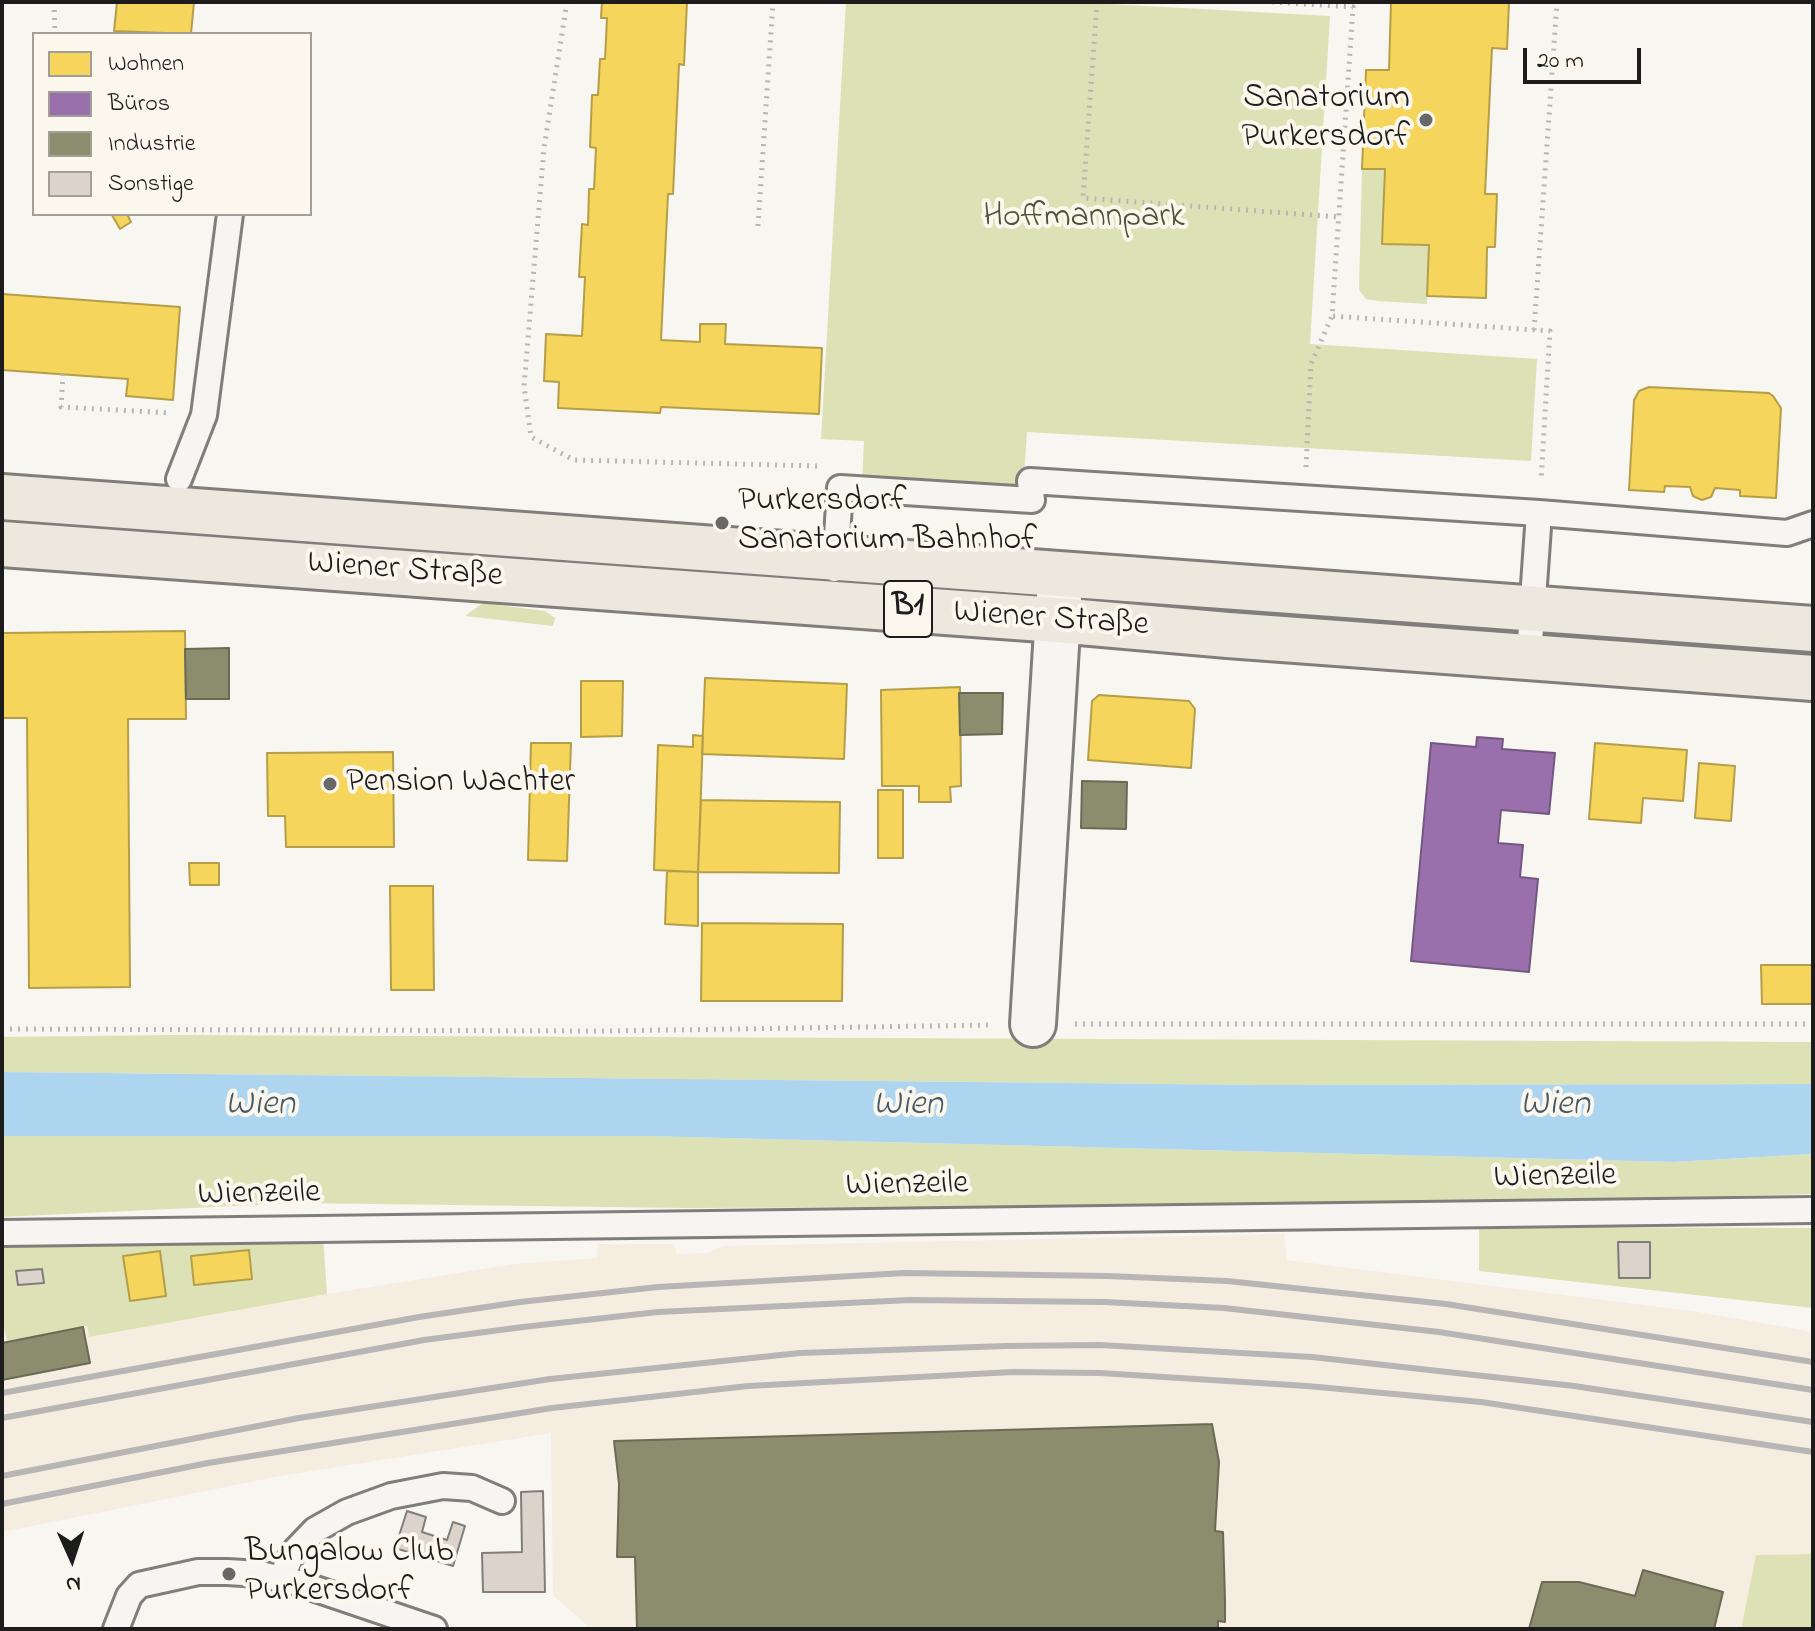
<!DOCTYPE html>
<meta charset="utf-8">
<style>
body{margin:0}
#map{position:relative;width:1815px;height:1631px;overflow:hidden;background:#f8f6f0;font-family:"Indie Flower",sans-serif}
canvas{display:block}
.frame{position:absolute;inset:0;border:4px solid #1c1c1c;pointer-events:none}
.legend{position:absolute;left:32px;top:32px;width:280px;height:184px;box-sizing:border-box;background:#fbf7ec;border:2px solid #a29f99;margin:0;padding:10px 14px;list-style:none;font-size:24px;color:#1c1c1c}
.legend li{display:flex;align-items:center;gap:16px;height:40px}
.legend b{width:40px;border:2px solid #a29f99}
.north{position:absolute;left:32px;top:1519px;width:80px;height:80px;-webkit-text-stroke:6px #fbf7ec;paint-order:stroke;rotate:177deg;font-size:22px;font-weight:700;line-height:32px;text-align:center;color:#1c1c1c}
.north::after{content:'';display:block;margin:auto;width:28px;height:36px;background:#1c1c1c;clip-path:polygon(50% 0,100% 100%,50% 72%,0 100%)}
.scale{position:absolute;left:1523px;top:48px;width:118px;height:36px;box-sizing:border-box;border:4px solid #1c1c1c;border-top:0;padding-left:10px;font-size:24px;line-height:28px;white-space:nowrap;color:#1c1c1c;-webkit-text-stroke:6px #fbf7ec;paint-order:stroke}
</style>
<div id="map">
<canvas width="1815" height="1631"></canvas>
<div class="frame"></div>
<ul class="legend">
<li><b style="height:22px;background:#f6d55c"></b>Wohnen</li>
<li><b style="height:22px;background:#9970ab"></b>Büros</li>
<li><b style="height:22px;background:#8c8c6e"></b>Industrie</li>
<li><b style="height:22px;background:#dcd4ca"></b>Sonstige</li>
</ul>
<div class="north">N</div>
<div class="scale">20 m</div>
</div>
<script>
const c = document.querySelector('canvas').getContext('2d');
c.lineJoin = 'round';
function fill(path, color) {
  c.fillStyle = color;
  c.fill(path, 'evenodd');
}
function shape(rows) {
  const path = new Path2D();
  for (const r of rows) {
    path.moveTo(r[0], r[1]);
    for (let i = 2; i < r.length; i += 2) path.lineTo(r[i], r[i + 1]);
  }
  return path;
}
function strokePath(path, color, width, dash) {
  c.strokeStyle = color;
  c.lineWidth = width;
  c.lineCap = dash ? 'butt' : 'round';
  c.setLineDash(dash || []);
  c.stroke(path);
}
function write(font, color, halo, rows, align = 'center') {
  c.font = font + ' "Indie Flower",sans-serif';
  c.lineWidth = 8;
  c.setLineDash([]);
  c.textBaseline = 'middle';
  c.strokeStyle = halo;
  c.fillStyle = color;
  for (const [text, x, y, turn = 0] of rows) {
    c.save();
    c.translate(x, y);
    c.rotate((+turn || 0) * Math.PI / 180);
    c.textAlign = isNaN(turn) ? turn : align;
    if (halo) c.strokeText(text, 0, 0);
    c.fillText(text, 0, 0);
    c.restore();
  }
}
const built = shape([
 [1284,1234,1287,1260,1698,1312,1813,1332,1813,1554,1756,1555,1741,1629,591,1629,553,1595,551,1433,280,1476,2,1532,2,1342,87,1326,90,1337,327,1294,515,1264,597,1258,598,1244,674,1244,677,1254,708,1253,723,1246]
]);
const green = shape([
 [846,2,1073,2,1330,16,1310,344,1537,359,1531,461,1027,432,1023,492,862,483,864,441,821,439],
 [1362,169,1385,169,1382,244,1429,245,1427,304,1377,301,1366,299,1359,290],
 [483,603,545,611,555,618,553,626,465,616],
 [171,1035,1813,1042,1813,1084,1264,1085,2,1072,2,1037],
 [2,1136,645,1136,1674,1162,1813,1154,1813,1194,1449,1203,985,1207,685,1208,298,1203,2,1217],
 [1479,1227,1813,1228,1813,1308,1479,1271],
 [323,1236,327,1294,89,1337,87,1326,7,1341,2,1320,2,1239],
 [1813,1554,1813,1629,1741,1629,1756,1555]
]);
const water = shape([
 [2,1072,1264,1085,1813,1084,1813,1154,1674,1162,645,1136,2,1136]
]);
const homes = shape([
 [117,2,194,2,191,34,114,31,117,2],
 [602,2,687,2,684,65,679,64,673,194,668,194,661,340,700,342,700,324,726,324,725,344,822,348,819,414,661,407,660,413,558,408,559,382,544,381,546,334,582,336,585,277,579,277,582,224,588,225,589,189,594,189,596,148,590,147,592,95,598,95,600,59,605,59,607,18,601,18,602,2],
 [1391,2,1509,2,1507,49,1492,48,1485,194,1497,194,1495,247,1487,247,1486,298,1427,296,1429,245,1382,244,1385,169,1362,169,1366,70,1389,70,1391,2],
 [105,214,127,214,131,222,120,229,112,215,105,214],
 [2,294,180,307,173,400,126,396,128,379,2,370,2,294],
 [1649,387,1769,393,1773,396,1781,408,1776,498,1740,496,1740,490,1715,488,1711,497,1702,500,1693,496,1690,487,1665,486,1664,492,1629,490,1634,400,1639,391,1649,387],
 [185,631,186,719,128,719,130,987,29,988,27,718,2,718,2,633,185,631],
 [705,678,847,684,844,759,702,754,705,678],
 [581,681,623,681,622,736,581,737,581,681],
 [960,687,961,786,950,787,951,802,919,802,919,786,882,786,881,690,960,687],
 [1099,695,1189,701,1195,709,1191,768,1088,760,1092,701,1099,695],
 [693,735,703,736,698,872,654,870,658,745,693,747,693,735],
 [531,743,571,743,567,861,528,860,531,743],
 [1595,743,1687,750,1683,801,1643,798,1641,823,1589,819,1595,743],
 [393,752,394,847,286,847,285,816,268,816,267,753,393,752],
 [1699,763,1735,766,1731,821,1695,818,1699,763],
 [878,790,903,790,903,858,878,858,878,790],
 [701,800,840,802,839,873,698,872,701,800],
 [189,863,219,863,219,885,190,885,189,863],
 [667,871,698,872,698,926,665,924,667,871],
 [390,886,433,886,434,990,391,990,390,886],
 [702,923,843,924,842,1001,701,1001,702,923],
 [1812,941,1813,1004,1762,1004,1761,965,1812,965,1812,941],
 [249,1250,252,1279,194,1285,191,1256,249,1250],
 [160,1251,166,1296,130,1301,123,1256,160,1251]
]);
const offices = shape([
 [1477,737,1503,739,1502,749,1555,753,1549,814,1501,810,1498,843,1523,845,1520,877,1538,879,1529,972,1411,961,1431,743,1476,747,1477,737]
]);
const industry = shape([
 [229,648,229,699,186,699,185,649,229,648],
 [959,693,1003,693,1002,734,960,735,959,693],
 [1082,781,1127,782,1126,829,1081,828,1082,781],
 [83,1327,90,1363,2,1380,2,1343,83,1327],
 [1212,1424,1219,1462,1215,1531,1223,1532,1225,1600,1225,1622,1218,1621,1218,1629,637,1629,635,1557,617,1557,619,1484,614,1441,1212,1424],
 [1643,1570,1723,1592,1714,1629,1529,1629,1542,1582,1579,1582,1635,1596,1643,1570]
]);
const building = shape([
 [1618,1242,1650,1242,1650,1278,1619,1278,1618,1242],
 [42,1269,44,1283,18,1285,16,1271,42,1269],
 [543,1491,545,1592,483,1592,482,1553,522,1552,521,1492,543,1491],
 [407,1511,426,1517,422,1532,447,1540,453,1522,465,1526,453,1566,395,1548,407,1511]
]);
const path = shape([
 [54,2,55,34],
 [567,2,544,148,524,386,531,437,574,460,818,466],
 [1097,2,1083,198,1339,217],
 [1272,2,1353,7,1332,316,1550,331,1541,481],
 [758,226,773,2],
 [1534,330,1557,2],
 [63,374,61,407,171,413],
 [1306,467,1311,364,1332,316],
 [1075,1024,1813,1024],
 [2,1029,603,1031,993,1025]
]);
const lane = shape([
 [179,479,204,415,230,214],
 [1539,513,1787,533,1813,524],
 [835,569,840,488,1032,500,1030,481,1539,513,1529,656],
 [2,1233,1813,1210],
 [281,1578,292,1554,315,1530,347,1512,391,1496,443,1486,472,1488,502,1501],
 [116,1629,129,1596,139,1585,198,1572,227,1572,260,1574,298,1583,434,1629]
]);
const street = shape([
 [1033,1024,1060,581]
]);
const primary = shape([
 [2,497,1813,629],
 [2,544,1057,620,1228,635,1813,678]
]);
const rail = shape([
 [2,1393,419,1317,520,1302,658,1287,905,1273,1107,1276,1227,1281,1446,1304,1813,1362],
 [2,1418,424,1340,523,1327,658,1312,910,1300,1104,1302,1224,1308,1439,1332,1813,1390],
 [2,1476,299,1418,550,1379,800,1353,1006,1346,1100,1345,1312,1357,1574,1386,1813,1422],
 [2,1504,208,1463,552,1408,748,1386,1013,1372,1100,1373,1307,1386,1481,1402,1813,1452]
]);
const markers = [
 [1426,120,8,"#696866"],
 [722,523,8,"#696866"],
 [330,784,8,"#696866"],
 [229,1574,8,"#696866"]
];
const shields = [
 [908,609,48]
];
const shieldNames = [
 ["B1",908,609]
];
const poiNames = [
 ["Sanatorium",1410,100,"right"],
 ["Purkersdorf",1410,139,"right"],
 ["Purkersdorf",738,503],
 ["Sanatorium Bahnhof",738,542],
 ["Pension Wachter",346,784],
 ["Bungalow Club",245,1554],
 ["Purkersdorf",245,1593]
];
const parkNames = [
 ["Hoffmannpark",1084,219]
];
const streetNames = [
 ["Wiener Straße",405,572,4],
 ["Wiener Straße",1051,621,4],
 ["Wienzeile",1555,1179,-1],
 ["Wienzeile",907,1187,-1],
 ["Wienzeile",259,1196,-1]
];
const waterNames = [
 ["Wien",260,1107],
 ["Wien",908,1107],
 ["Wien",1555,1107]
];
fill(built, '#f5eddf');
fill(green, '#dce2b5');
fill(water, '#aed5ef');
fill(homes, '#f6d55c');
strokePath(homes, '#b59e49', 2);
fill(offices, '#9970ab');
strokePath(offices, '#745780', 2);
fill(industry, '#8c8c6e');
strokePath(industry, '#6a6a55', 2);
fill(building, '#dcd4ca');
strokePath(building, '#7f7e7b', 2);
strokePath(lane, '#7f7e7b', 30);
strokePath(street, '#7f7e7b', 50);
strokePath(primary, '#7f7e7b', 50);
strokePath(path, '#b7b6b4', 5, [2, 6]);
strokePath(lane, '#f6f5f1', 24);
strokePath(street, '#f6f5f1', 44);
strokePath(primary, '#ede8dd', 44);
strokePath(rail, '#b7b6b4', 6);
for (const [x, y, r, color] of markers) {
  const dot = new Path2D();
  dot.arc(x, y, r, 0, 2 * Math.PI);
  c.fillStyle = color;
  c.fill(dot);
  strokePath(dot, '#fbf7ec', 3);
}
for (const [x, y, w] of shields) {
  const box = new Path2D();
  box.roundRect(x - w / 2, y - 28, w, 56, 6);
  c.fillStyle = '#fbf7ec';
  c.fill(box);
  strokePath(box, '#1c1c1c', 2);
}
write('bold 32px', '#1c1c1c', null, shieldNames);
write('34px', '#1c1c1c', '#fbf7ec', poiNames, 'left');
write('34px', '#4f533c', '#fbf7ec', parkNames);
write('34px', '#1c1c1c', '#fbf7ec', streetNames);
write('italic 36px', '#445866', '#fbf7ec', waterNames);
</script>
